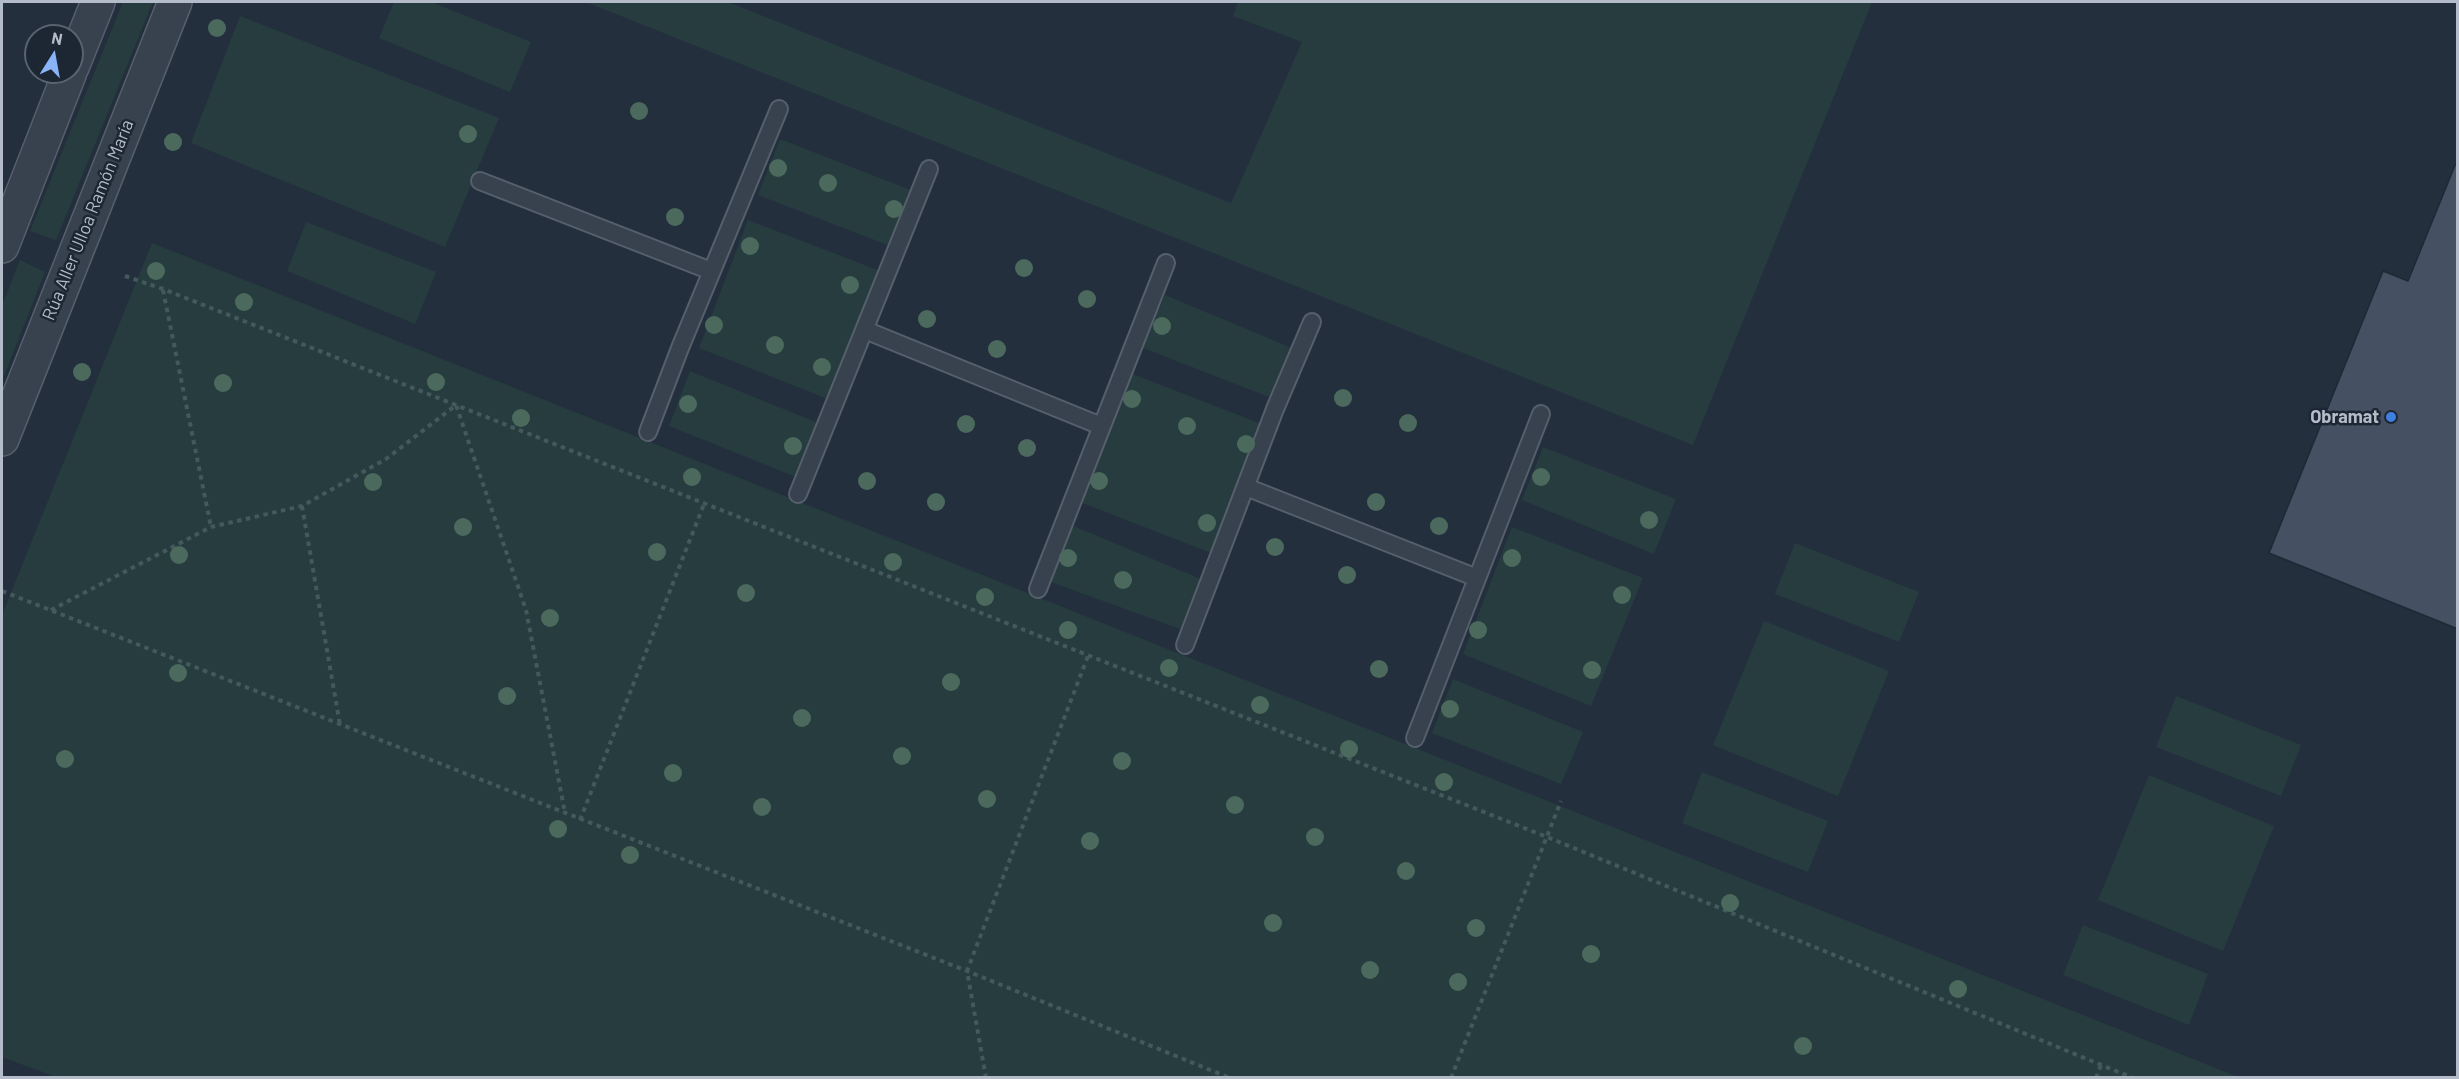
<!DOCTYPE html>
<meta charset="utf-8">
<style>
body{margin:0}
#map{position:relative;width:2459px;height:1079px;overflow:hidden;background:#242f3e;font-family:Barlow,sans-serif}
canvas{display:block}
.frame{position:absolute;inset:0;border:3px solid #b4bcc9;pointer-events:none}
.north{position:absolute;left:24px;top:24px;width:60px;height:60px;box-sizing:border-box;background:#1d2633;border:2px solid #59626f;border-radius:50%;rotate:11deg;font-size:16px;font-weight:700;line-height:24px;text-align:center;color:#b4bcc9}
.north::after{content:'';display:block;margin:auto;width:21px;height:27px;background:#8ab4f8;clip-path:polygon(50% 0,100% 100%,50% 72%,0 100%)}
</style>
<div id="map">
<canvas width="2459" height="1079"></canvas>
<div class="frame"></div>
<div class="north">N</div>
</div>
<script>
const c = document.querySelector('canvas').getContext('2d');
c.lineJoin = 'round';
function fill(path, color) {
  c.fillStyle = color;
  c.fill(path, 'evenodd');
}
function shape(rows) {
  const path = new Path2D();
  for (const r of rows) {
    path.moveTo(r[0], r[1]);
    for (let i = 2; i < r.length; i += 2) path.lineTo(r[i], r[i + 1]);
  }
  return path;
}
function strokePath(path, color, width, dash) {
  c.strokeStyle = color;
  c.lineWidth = width;
  c.lineCap = dash ? 'butt' : 'round';
  c.setLineDash(dash || []);
  c.stroke(path);
}
function write(font, color, halo, rows, align = 'center') {
  c.font = font + ' Barlow,sans-serif';
  c.lineWidth = 5;
  c.setLineDash([]);
  c.textBaseline = 'middle';
  c.strokeStyle = halo;
  c.fillStyle = color;
  for (const [text, x, y, turn = 0] of rows) {
    c.save();
    c.translate(x, y);
    c.rotate((+turn || 0) * Math.PI / 180);
    c.textAlign = isNaN(turn) ? turn : align;
    if (halo) c.strokeText(text, 0, 0);
    c.fillText(text, 0, 0);
    c.restore();
  }
}
const green = shape([
 [123,2,153,2,56,240,30,231],
 [394,2,431,2,531,42,510,92,379,38],
 [586,2,728,2,1231,203,1302,42,1233,16,1238,2,1872,2,1693,445],
 [240,16,499,118,445,247,191,143],
 [780,139,913,191,890,246,758,195],
 [748,220,880,271,828,399,699,348],
 [306,222,436,272,415,324,287,271],
 [152,243,2238,1077,56,1077,2,1057,2,615],
 [20,260,45,272,2,381,2,306],
 [1165,295,1294,349,1274,399,1143,348],
 [690,371,818,423,796,477,669,426],
 [1133,374,1264,425,1211,553,1080,502],
 [1543,447,1676,499,1654,554,1522,500],
 [1071,525,1201,579,1180,629,1048,581],
 [1512,527,1643,578,1591,706,1463,654],
 [1795,543,1919,592,1899,642,1775,594],
 [1764,621,1889,671,1838,796,1713,745],
 [1453,679,1583,732,1561,784,1432,733],
 [2176,696,2301,745,2281,796,2156,747],
 [1702,772,1828,821,1808,872,1682,823],
 [2149,775,2274,826,2223,951,2098,900],
 [2083,925,2208,974,2189,1025,2063,975]
]);
const building = shape([
 [2458,158,2458,629,2269,553,2383,271,2408,281,2458,158]
]);
const path = shape([
 [125,276,163,289,1547,837,2133,1078],
 [163,290,211,527],
 [302,506,340,725],
 [2,591,967,971,1230,1078],
 [51,610,211,527,302,506,386,459,456,405,526,610,565,813],
 [580,820,704,504],
 [986,1078,967,971,1088,656],
 [1451,1078,1561,801],
 [2096,1078,2101,1065]
]);
const service = shape([
 [480,181,711,271],
 [865,330,1101,426],
 [648,432,680,348,779,109],
 [1246,487,1477,578],
 [798,494,929,169],
 [1038,589,1166,263],
 [1185,645,1275,409,1312,322],
 [1415,738,1541,414]
]);
const minor = shape([
 [72,67,98,2],
 [2,246,70,72],
 [2,439,175,2]
]);
const trees = [
 [217,28],
 [639,111],
 [468,134],
 [173,142],
 [778,168],
 [828,183],
 [894,209],
 [675,217],
 [750,246],
 [1024,268],
 [156,271],
 [850,285],
 [1087,299],
 [244,302],
 [927,319],
 [714,325],
 [1162,326],
 [775,345],
 [997,349],
 [822,367],
 [82,372],
 [436,382],
 [223,383],
 [1343,398],
 [1132,399],
 [688,404],
 [521,418],
 [1408,423],
 [966,424],
 [1187,426],
 [1246,444],
 [793,446],
 [1027,448],
 [692,477],
 [1541,477],
 [867,481],
 [1099,481],
 [373,482],
 [936,502],
 [1376,502],
 [1649,520],
 [1207,523],
 [1439,526],
 [463,527],
 [1275,547],
 [657,552],
 [179,555],
 [1068,558],
 [1512,558],
 [893,562],
 [1347,575],
 [1123,580],
 [746,593],
 [1622,595],
 [985,597],
 [550,618],
 [1068,630],
 [1478,630],
 [1169,668],
 [1379,669],
 [1592,670],
 [178,673],
 [951,682],
 [507,696],
 [1260,705],
 [1450,709],
 [802,718],
 [1349,749],
 [902,756],
 [65,759],
 [1122,761],
 [673,773],
 [1444,782],
 [987,799],
 [1235,805],
 [762,807],
 [558,829],
 [1315,837],
 [1090,841],
 [630,855],
 [1406,871],
 [1730,903],
 [1273,923],
 [1476,928],
 [1591,954],
 [1370,970],
 [1458,982],
 [1958,989],
 [1803,1046]
];
const markers = [
 [2391,417,6,"#3f7fe0"]
];
const streetNames = [
 ["Rúa Aller Ulloa Ramón María",88,220,-68]
];
const poiNames = [
 ["Obramat",2379,417]
];
fill(green, '#263c3f');
fill(building, '#455162');
strokePath(building, '#1f2835', 1.5);
strokePath(service, '#565f6c', 20);
strokePath(minor, '#565f6c', 36);
strokePath(path, '#44595c', 4, [4.5, 4.5]);
strokePath(service, '#38414e', 16);
strokePath(minor, '#38414e', 33);
c.fillStyle = '#4b6a5d';
for (const [x, y] of trees) {
  c.beginPath();
  c.arc(x, y, 9, 0, 2 * Math.PI);
  c.fill();
}
for (const [x, y, r, color] of markers) {
  const dot = new Path2D();
  dot.arc(x, y, r, 0, 2 * Math.PI);
  c.fillStyle = color;
  c.fill(dot);
  strokePath(dot, '#1d2633', 2);
}
write('18px', '#b4bcc9', '#1d2633', streetNames);
write('bold 18px', '#b4bcc9', '#1d2633', poiNames, 'right');
</script>
